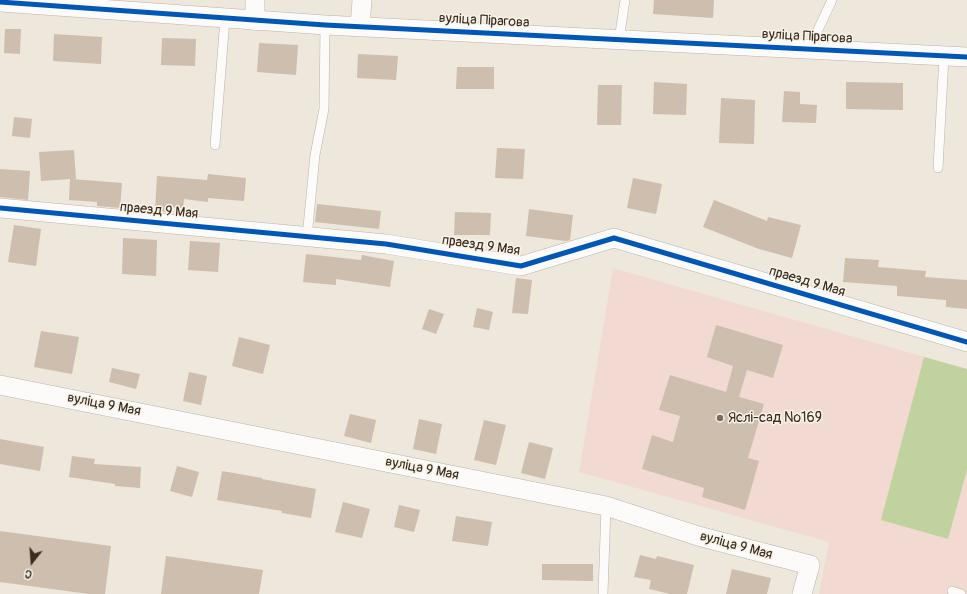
<!DOCTYPE html>
<meta charset="utf-8">
<style>
body{margin:0}
#map{position:relative;width:967px;height:594px;overflow:hidden;background:#ede7dc;font-family:Pangolin,sans-serif}
canvas{display:block}
.north{position:absolute;left:12px;top:542px;width:40px;height:40px;-webkit-text-stroke:3px #f7f3e8;paint-order:stroke;rotate:197deg;font-size:11px;font-weight:700;line-height:16px;text-align:center;color:#3b2a1e}
.north::after{content:'';display:block;margin:auto;width:14px;height:18px;background:#3b2a1e;clip-path:polygon(50% 0,100% 100%,50% 72%,0 100%)}
</style>
<div id="map">
<canvas width="967" height="594"></canvas>
<div class="north">С</div>
</div>
<script>
const c = document.querySelector('canvas').getContext('2d');
c.lineJoin = 'round';
function fill(path, color) {
  c.fillStyle = color;
  c.fill(path, 'evenodd');
}
function shape(rows) {
  const path = new Path2D();
  for (const r of rows) {
    path.moveTo(r[0], r[1]);
    for (let i = 2; i < r.length; i += 2) path.lineTo(r[i], r[i + 1]);
  }
  return path;
}
function strokePath(path, color, width, dash) {
  c.strokeStyle = color;
  c.lineWidth = width;
  c.lineCap = dash ? 'butt' : 'round';
  c.setLineDash(dash || []);
  c.stroke(path);
}
function write(font, color, halo, rows, align = 'center') {
  c.font = font + ' Pangolin,sans-serif';
  c.lineWidth = 3;
  c.setLineDash([]);
  c.textBaseline = 'middle';
  c.strokeStyle = halo;
  c.fillStyle = color;
  for (const [text, x, y, turn = 0] of rows) {
    c.save();
    c.translate(x, y);
    c.rotate((+turn || 0) * Math.PI / 180);
    c.textAlign = isNaN(turn) ? turn : align;
    if (halo) c.strokeText(text, 0, 0);
    c.fillText(text, 0, 0);
    c.restore();
  }
}
const built = shape([
 [613,268,967,369,967,594,819,594,829,542,579,472]
]);
const green = shape([
 [924,357,967,369,967,470,948,539,881,520]
]);
const building = shape([
 [654,0,714,0,713,18,653,14],
 [5,29,21,29,20,54,4,53],
 [54,34,102,37,101,64,53,61],
 [162,38,196,39,195,66,161,65],
 [259,43,298,45,296,75,257,72],
 [358,54,398,56,396,80,357,78],
 [457,67,494,67,494,89,456,89],
 [654,82,687,84,686,115,653,114],
 [846,82,903,83,903,110,846,109],
 [598,85,622,85,621,125,597,125],
 [784,91,800,92,800,104,817,105,816,123,782,122],
 [721,98,755,100,754,144,719,143],
 [14,117,32,119,30,138,12,136],
 [497,148,525,149,523,179,495,178],
 [74,150,76,179,72,179,122,183,120,208,97,206,97,202,69,200,70,179,41,181,39,152],
 [0,169,30,171,28,200,0,197],
 [208,174,246,178,244,201,208,198,208,202,184,199,183,208,168,207,168,212,155,211,157,176,207,180],
 [633,178,662,184,656,214,627,208],
 [714,200,767,221,768,217,801,225,792,258,759,249,703,227],
 [317,204,381,211,379,229,315,222],
 [529,209,573,215,570,240,566,241,526,236],
 [455,212,491,213,490,235,454,235],
 [14,225,41,229,36,266,8,262],
 [123,238,157,240,156,276,122,274],
 [190,241,220,243,218,272,188,270],
 [306,254,361,260,362,255,394,261,390,287,336,279,336,285,303,282],
 [845,258,879,260,878,267,926,271,925,277,967,280,967,309,946,307,946,300,897,296,897,286,843,282],
 [516,278,532,280,528,314,512,313],
 [477,308,493,312,489,330,473,327],
 [429,309,444,314,436,334,422,329],
 [716,325,783,345,773,378,747,370,739,397,764,404,748,458,759,461,745,510,702,497,704,488,642,469,652,435,673,442,680,416,659,410,670,375,726,392,733,366,707,357],
 [41,331,79,337,72,374,34,367],
 [239,337,270,345,263,374,232,366],
 [112,368,140,374,136,389,109,382],
 [189,372,207,376,201,405,183,401],
 [350,414,376,420,371,443,344,436],
 [419,419,442,424,436,454,413,449],
 [484,420,506,425,496,465,474,460],
 [0,439,44,447,40,471,0,464],
 [529,442,553,448,545,479,521,473],
 [72,456,95,459,94,464,141,467,140,488,115,486,115,484,69,477],
 [177,466,199,472,192,497,170,491],
 [222,471,262,478,262,479,316,489,311,518,282,513,282,511,217,500],
 [343,502,370,509,362,538,335,532],
 [399,505,420,510,414,532,394,527],
 [456,516,492,522,488,546,452,541],
 [0,531,111,546,105,594,89,594,0,582],
 [640,555,656,559,657,556,694,565,687,594,670,594,649,589,651,580,634,577],
 [166,556,263,570,259,594,161,594],
 [542,564,593,564,593,581,542,580],
 [732,569,771,578,767,594,726,594]
]);
const lane = shape([
 [619,40,625,0],
 [809,49,832,0],
 [215,145,225,19],
 [938,168,944,56],
 [307,237,315,155,324,109,325,25],
 [952,591,961,594],
 [603,594,606,506]
]);
const street = shape([
 [0,2,325,25,967,57],
 [255,21,255,0],
 [360,27,362,0],
 [0,208,386,244,521,266,614,238,967,342],
 [0,385,606,506,698,536,810,565,802,594]
]);
const cycleway = shape([
 [0,2,325,25,967,57],
 [0,208,386,244,521,266,614,238,967,342]
]);
const markers = [
 [720,418,4,"#796c60"]
];
const streetNames = [
 ["вуліца Пірагова",484,21,3],
 ["вуліца Пірагова",807,37,3],
 ["праезд 9 Мая",159,211,5],
 ["праезд 9 Мая",481,246,8],
 ["праезд 9 Мая",807,282,16],
 ["вуліца 9 Мая",104,405,11],
 ["вуліца 9 Мая",422,469,11],
 ["вуліца 9 Мая",736,546,15]
];
const poiNames = [
 ["Яслі-сад №169",728,418]
];
fill(built, '#f2dad3');
fill(green, '#c0d29e');
fill(building, '#cdbeae');
strokePath(lane, '#b9b3ac', 10);
strokePath(street, '#b9b3ac', 20);
strokePath(lane, '#fcfbfa', 9);
strokePath(street, '#fcfbfa', 19);
strokePath(cycleway, '#0057b8', 5);
for (const [x, y, r, color] of markers) {
  const dot = new Path2D();
  dot.arc(x, y, r, 0, 2 * Math.PI);
  c.fillStyle = color;
  c.fill(dot);
  strokePath(dot, '#f7f3e8', 1.5);
}
write('14px', '#3b2a1e', '#f7f3e8', streetNames);
write('14px', '#3b2a1e', '#f7f3e8', poiNames, 'left');
</script>
